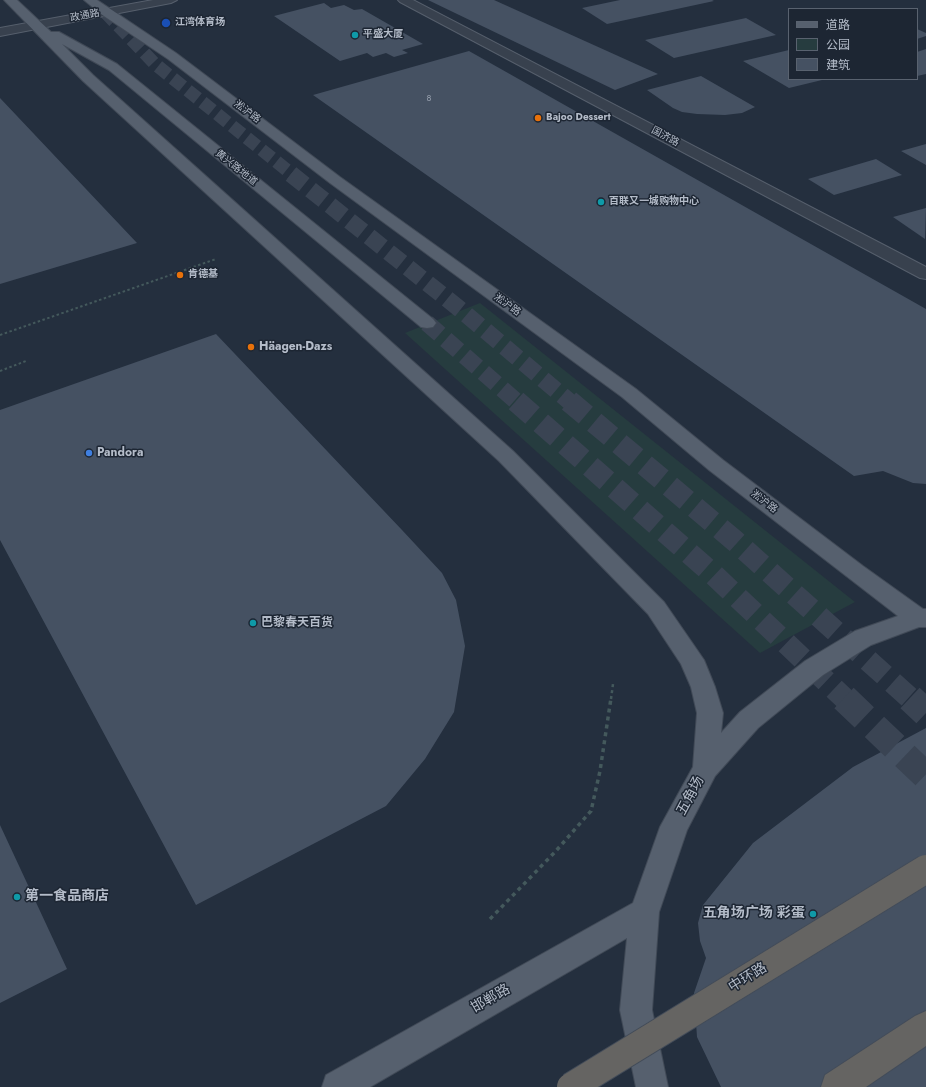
<!DOCTYPE html>
<meta charset="utf-8">
<style>
body{margin:0}
#map{position:relative;width:926px;height:1087px;overflow:hidden;background:#242f3e;font-family:Jost,"Noto Sans SC",sans-serif}
canvas{display:block}
.legend{position:absolute;left:788px;top:8px;width:130px;height:72px;box-sizing:border-box;background:#1d2633;border:1px solid #59626f;margin:0;padding:5px 7px;list-style:none;font-size:12px;color:#b4bcc9}
.legend li{display:flex;align-items:center;gap:8px;height:20px}
.legend b{width:20px;border:1px solid #59626f}
</style>
<div id="map">
<canvas width="926" height="1087"></canvas>
<ul class="legend">
<li><b style="height:5px;background:#56606e"></b>道路</li>
<li><b style="height:11px;background:#263c3f"></b>公园</li>
<li><b style="height:11px;background:#455162"></b>建筑</li>
</ul>
</div>
<script>
const c = document.querySelector('canvas').getContext('2d');
c.lineJoin = 'round';
function fill(path, color) {
  c.fillStyle = color;
  c.fill(path, 'evenodd');
}
function shape(rows) {
  const path = new Path2D();
  for (const r of rows) {
    path.moveTo(r[0], r[1]);
    for (let i = 2; i < r.length; i += 2) path.lineTo(r[i], r[i + 1]);
  }
  return path;
}
function strokePath(path, color, width, dash) {
  c.strokeStyle = color;
  c.lineWidth = width;
  c.lineCap = dash ? 'butt' : 'round';
  c.setLineDash(dash || []);
  c.stroke(path);
}
function write(font, color, halo, rows, align = 'center') {
  c.font = font + ' Jost,"Noto Sans SC",sans-serif';
  c.lineWidth = 3;
  c.setLineDash([]);
  c.textBaseline = 'middle';
  c.strokeStyle = halo;
  c.fillStyle = color;
  for (const [text, x, y, turn = 0] of rows) {
    c.save();
    c.translate(x, y);
    c.rotate((+turn || 0) * Math.PI / 180);
    c.textAlign = isNaN(turn) ? turn : align;
    if (halo) c.strokeText(text, 0, 0);
    c.fillText(text, 0, 0);
    c.restore();
  }
}
const green = shape([
 [480,303,855,602,760,653,405,333]
]);
const building = shape([
 [428,0,494,0,658,74,615,90],
 [620,0,712,0,714,1,607,24,582,8],
 [324,3,331,8,344,5,354,10,362,9,423,44,402,50,408,53,394,57,386,53,373,57,367,53,340,61,274,16],
 [746,18,776,35,674,58,645,40],
 [917,29,926,33,926,36,917,39],
 [926,49,926,74,917,76,917,52],
 [789,50,789,79,822,80,789,88,743,61],
 [469,51,926,309,926,484,913,483,883,471,854,476,313,95],
 [701,76,755,107,742,113,725,115,697,114,682,112,673,108,647,90],
 [0,98,137,243,0,284],
 [926,144,926,165,901,151],
 [876,159,902,175,834,195,808,179],
 [926,208,925,239,893,217],
 [216,334,402,530,442,573,456,600,465,646,454,712,425,759,386,806,196,905,0,540,0,410],
 [926,728,926,1087,721,1087,697,1037,694,993,706,958,700,941,698,923,703,905,753,843,853,767],
 [0,825,67,969,0,1003]
]);
const primaryTunnelFar3 = shape([
 [105,12,155,64,293,175]
]);
const primaryTunnelFar2 = shape([
 [291,174,461,310,570,402],
 [427,323,517,402]
]);
const primaryTunnelFar1 = shape([
 [516,401,714,575,845,699],
 [569,401,735,541,911,699]
]);
const primaryTunnel = shape([
 [844,698,926,776],
 [910,698,926,713]
]);
const pathFar2 = shape([
 [0,335,216,259],
 [0,371,26,361]
]);
const pathFar1 = shape([
 [611,699,613,684]
]);
const path = shape([
 [490,919,555,852,591,811,600,771,611,698]
]);
const minor = shape([
 [398,0,413,0,926,267,926,279,920,278,400,2,398,0]
]);
const tertiary = shape([
 [153,0,177,0,171,3,0,36,0,28,153,0]
]);
const primary = shape([
 [4,0,17,0,51,32,59,32,117,64,433,319,436,323,433,327,427,328,421,327,109,70,62,44,93,75,513,451,664,602,704,660,715,687,723,713,721,733,740,712,805,661,855,631,898,616,709,470,622,397,330,183,168,59,101,14,84,0,97,0,176,53,340,177,636,389,723,460,863,566,923,609,926,609,926,627,919,627,871,645,823,675,758,728,715,776,687,830,659,912,652,1010,668,1087,636,1087,620,1010,627,938,370,1087,322,1087,326,1075,633,903,660,827,693,767,697,713,691,687,681,664,648,614,499,461,83,81,4,0]
]);
const trunk = shape([
 [926,1011,926,1046,866,1087,821,1087,825,1075,915,1016,926,1011]
]);
const trunkBridge = shape([
 [571,1087,926,869]
]);
const markers = [
 [166,23,5,"#1a4fb4"],
 [355,35,4,"#0f9aa8"],
 [538,118,4,"#e8710a"],
 [601,202,4,"#0f9aa8"],
 [180,275,4,"#e8710a"],
 [251,347,4,"#e8710a"],
 [89,453,4,"#3f7fe0"],
 [253,623,4,"#0f9aa8"],
 [17,897,4,"#0f9aa8"],
 [813,914,4,"#0f9aa8"]
];
const farNumbernames = [
 ["8",429,99]
];
const farStreetnames = [
 ["政通路",85,16,-11],
 ["淞沪路",247,112,37],
 ["国济路",665,137,28],
 ["黄兴路地道",236,168,39],
 ["淞沪路",507,305,36],
 ["淞沪路",764,502,38]
];
const farPoinames = [
 ["江湾体育场",175,23],
 ["平盛大厦",363,35],
 ["Bajoo Dessert",546,118],
 ["百联又一城购物中心",609,202],
 ["肯德基",188,275]
];
const poiNames = [
 ["Häagen-Dazs",259,347],
 ["Pandora",97,453],
 ["巴黎春天百货",261,623]
];
const nearStreetnames = [
 ["五角场",691,796,-62],
 ["中环路",748,978,-32],
 ["邯郸路",491,999,-30]
];
const nearPoinames = [
 ["第一食品商店",25,897],
 ["五角场广场 彩蛋",805,914,"right"]
];
fill(green, '#263c3f');
fill(building, '#455162');
strokePath(primaryTunnelFar3, '#3a4453', 13, [13, 6]);
strokePath(primaryTunnelFar2, '#3a4453', 17, [17, 8]);
strokePath(primaryTunnelFar1, '#3a4453', 22, [22, 11]);
strokePath(primaryTunnel, '#3a4453', 28, [28, 14]);
strokePath(minor, '#565f6c', 2);
strokePath(tertiary, '#565f6c', 2);
strokePath(primary, '#414a57', 2);
strokePath(trunk, '#434c59', 2);
strokePath(pathFar2, '#44595c', 2, [2.5, 2.5]);
strokePath(pathFar1, '#44595c', 2.5, [3, 3]);
strokePath(path, '#44595c', 3.5, [4, 4]);
fill(minor, '#38414e');
fill(tertiary, '#38414e');
fill(primary, '#56606e');
fill(trunk, '#656462');
strokePath(trunkBridge, '#434c59', 30, []);
strokePath(trunkBridge, '#656462', 28);
for (const [x, y, r, color] of markers) {
  const dot = new Path2D();
  dot.arc(x, y, r, 0, 2 * Math.PI);
  c.fillStyle = color;
  c.fill(dot);
  strokePath(dot, '#1d2633', 1.5);
}
write('9px', '#98a1af', null, farNumbernames);
write('10px', '#b4bcc9', '#1d2633', farStreetnames);
write('bold 10px', '#b4bcc9', '#1d2633', farPoinames, 'left');
write('bold 12px', '#b4bcc9', '#1d2633', poiNames, 'left');
write('14px', '#b4bcc9', '#1d2633', nearStreetnames);
write('bold 14px', '#b4bcc9', '#1d2633', nearPoinames, 'left');
</script>
